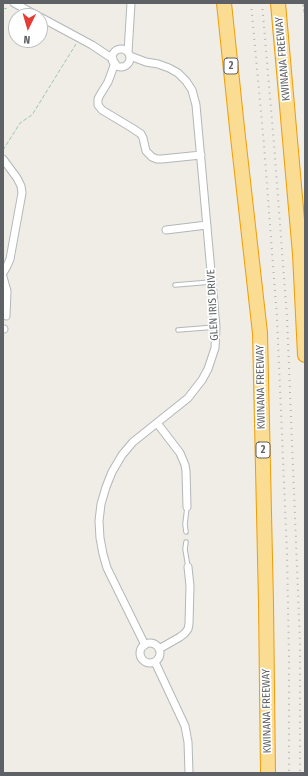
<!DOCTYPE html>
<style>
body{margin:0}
#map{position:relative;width:308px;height:776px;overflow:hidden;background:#efede6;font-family:"Fira Sans Condensed",sans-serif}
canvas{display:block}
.frame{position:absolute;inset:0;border:4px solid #5e6266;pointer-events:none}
.north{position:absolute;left:8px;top:8px;width:40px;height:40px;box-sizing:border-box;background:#fff;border:1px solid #bfc0c2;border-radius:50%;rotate:185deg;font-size:11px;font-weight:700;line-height:16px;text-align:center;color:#5e6266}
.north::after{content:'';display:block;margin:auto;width:14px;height:18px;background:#e53d36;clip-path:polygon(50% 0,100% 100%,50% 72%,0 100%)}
</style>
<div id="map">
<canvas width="308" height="776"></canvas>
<div class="frame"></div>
<div class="north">N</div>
</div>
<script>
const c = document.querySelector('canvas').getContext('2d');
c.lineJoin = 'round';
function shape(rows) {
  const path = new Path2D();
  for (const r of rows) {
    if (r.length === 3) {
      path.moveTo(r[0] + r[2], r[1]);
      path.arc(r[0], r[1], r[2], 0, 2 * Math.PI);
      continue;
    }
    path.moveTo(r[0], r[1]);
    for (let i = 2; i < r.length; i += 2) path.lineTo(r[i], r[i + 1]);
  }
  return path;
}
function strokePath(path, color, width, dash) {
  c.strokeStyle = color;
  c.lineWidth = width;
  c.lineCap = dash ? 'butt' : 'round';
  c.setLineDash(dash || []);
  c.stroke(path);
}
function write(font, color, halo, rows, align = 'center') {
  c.font = font + ' "Fira Sans Condensed",sans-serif';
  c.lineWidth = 3.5;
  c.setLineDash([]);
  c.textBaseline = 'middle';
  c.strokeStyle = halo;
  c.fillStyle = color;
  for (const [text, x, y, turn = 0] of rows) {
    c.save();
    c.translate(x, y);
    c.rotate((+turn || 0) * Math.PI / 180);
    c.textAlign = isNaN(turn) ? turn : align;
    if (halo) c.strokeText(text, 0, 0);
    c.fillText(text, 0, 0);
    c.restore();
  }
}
const path = shape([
 [303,3,305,20],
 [3,9,8,8],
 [3,150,20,123,32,115,76,44]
]);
const service = shape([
 [175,285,211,282],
 [178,330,216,327],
 [186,532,185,524,187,507],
 [186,542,185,549,188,567]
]);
const minor = shape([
 [14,3,38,16],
 [40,17,92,45,113,59],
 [121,58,9],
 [128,52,131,3],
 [130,56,146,62,158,64,169,68,178,73,186,81,192,90,196,105,216,327,215,348,208,369,202,380,188,398,133,442,122,455,112,472,106,487,101,504,99,521,100,538,103,554,107,568,145,645],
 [115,63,108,82,100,95,98,99,98,105,102,110,132,128,141,134,143,138,146,151,152,157,157,159,162,159,201,155],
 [3,159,17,178,21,186,22,193,10,259,7,266,3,273],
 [166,230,207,225],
 [3,277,7,291,6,316],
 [3,329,4,329],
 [157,423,180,453,185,465,186,471,187,507],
 [150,653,10],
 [159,649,180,637,185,633,188,629,189,624,190,586,188,567],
 [155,662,185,726,188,742,189,773]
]);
const motorway = shape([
 [224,3,237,128,260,333,266,603,268,773],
 [278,3,300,254,305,355]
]);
const rail = shape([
 [251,3,264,145,277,318,287,553,289,655,289,773],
 [262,3,274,144,287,317,300,642,300,773]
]);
const shields = [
 [231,66,14],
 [263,450,14]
];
const shieldNames = [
 ["2",231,66],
 ["2",263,450]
];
const streetNames = [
 ["KWINANA FREEWAY",283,59,-95],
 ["GLEN IRIS DRIVE",213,305,-93],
 ["KWINANA FREEWAY",261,387,-91],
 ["KWINANA FREEWAY",267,711,-91]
];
strokePath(service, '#b3b7ba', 5.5);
strokePath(minor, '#b3b7ba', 9);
strokePath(motorway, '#f09d06', 16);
strokePath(path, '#9dc7a7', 1, [4, 2]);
strokePath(service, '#fff', 3.5);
strokePath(minor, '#fff', 7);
strokePath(motorway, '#fadc92', 14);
strokePath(rail, '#b4b5b6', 2, [1, 5]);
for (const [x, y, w] of shields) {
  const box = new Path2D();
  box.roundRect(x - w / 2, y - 8, w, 16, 3);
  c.fillStyle = '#fff';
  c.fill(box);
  strokePath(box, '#5e6266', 1);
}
write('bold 10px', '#5e6266', null, shieldNames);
write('11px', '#5e6266', '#fff', streetNames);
</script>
